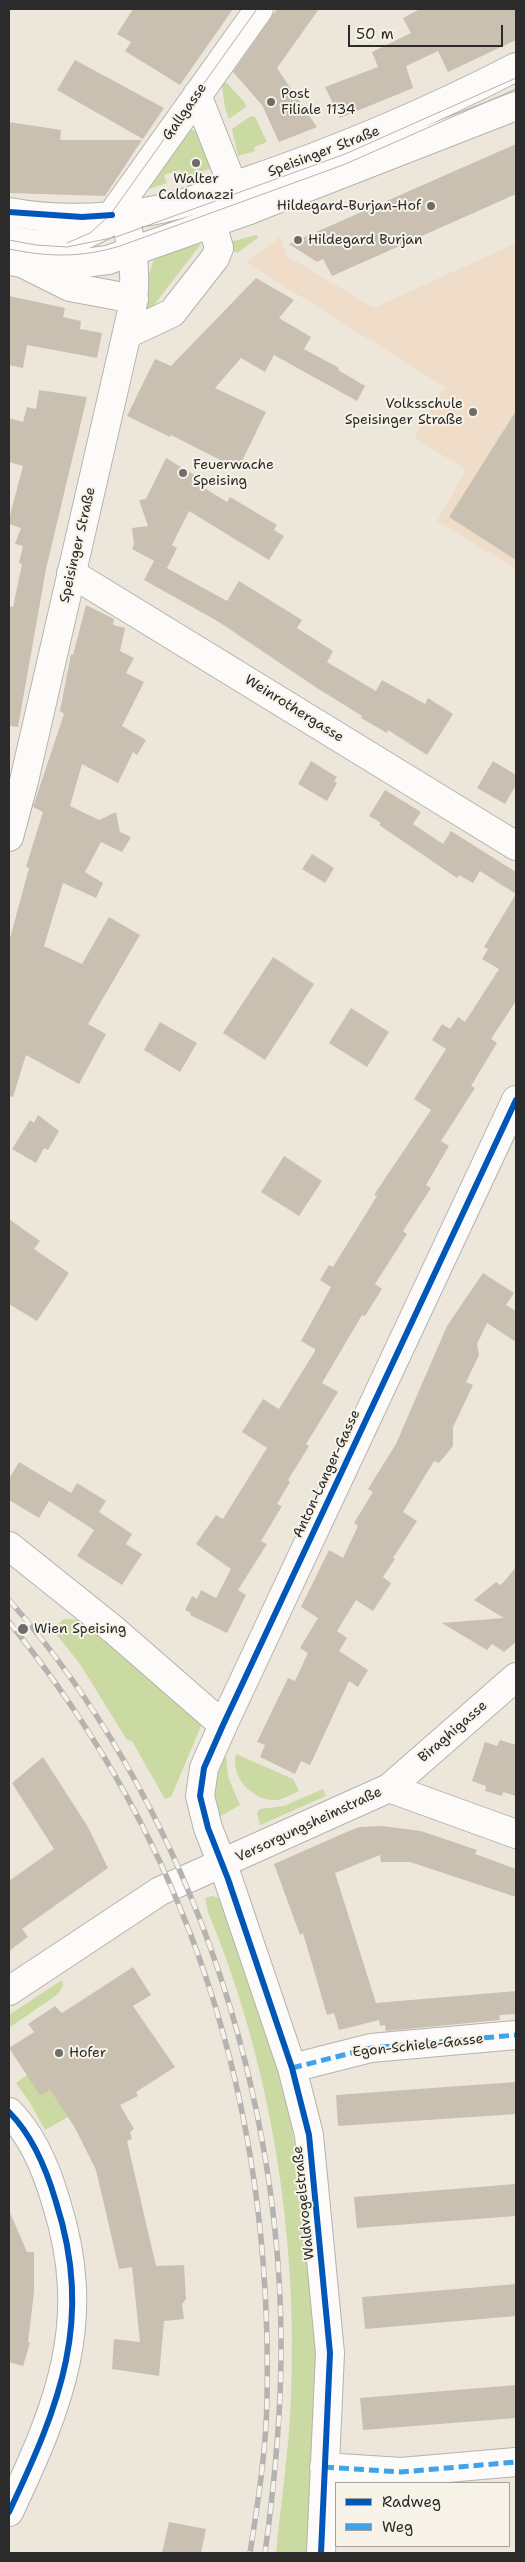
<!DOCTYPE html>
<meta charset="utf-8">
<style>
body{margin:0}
#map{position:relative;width:525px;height:2562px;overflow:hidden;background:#ece6db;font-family:"Shantell Sans",sans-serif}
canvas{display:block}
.frame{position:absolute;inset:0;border:10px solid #2b2b2b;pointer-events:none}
.legend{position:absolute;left:335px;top:2482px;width:175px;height:65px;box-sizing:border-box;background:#f7f3e8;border:1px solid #a5a39c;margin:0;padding:6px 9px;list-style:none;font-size:15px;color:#2b2b2b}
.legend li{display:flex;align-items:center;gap:10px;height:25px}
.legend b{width:25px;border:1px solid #a5a39c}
.scale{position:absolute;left:348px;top:25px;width:155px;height:22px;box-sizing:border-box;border:2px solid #2b2b2b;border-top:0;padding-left:6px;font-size:15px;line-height:18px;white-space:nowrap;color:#2b2b2b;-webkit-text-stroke:4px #f7f3e8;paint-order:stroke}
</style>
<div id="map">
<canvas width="525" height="2562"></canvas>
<div class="frame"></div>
<ul class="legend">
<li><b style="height:6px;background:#0057b8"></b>Radweg</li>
<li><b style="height:6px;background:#3ea3eb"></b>Weg</li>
</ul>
<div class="scale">50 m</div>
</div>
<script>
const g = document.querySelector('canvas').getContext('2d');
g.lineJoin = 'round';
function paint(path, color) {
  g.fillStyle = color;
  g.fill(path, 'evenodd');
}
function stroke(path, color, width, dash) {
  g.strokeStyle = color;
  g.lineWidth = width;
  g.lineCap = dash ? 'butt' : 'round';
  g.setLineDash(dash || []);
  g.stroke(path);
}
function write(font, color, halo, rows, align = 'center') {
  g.font = font + ' "Shantell Sans",sans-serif';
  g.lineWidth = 4;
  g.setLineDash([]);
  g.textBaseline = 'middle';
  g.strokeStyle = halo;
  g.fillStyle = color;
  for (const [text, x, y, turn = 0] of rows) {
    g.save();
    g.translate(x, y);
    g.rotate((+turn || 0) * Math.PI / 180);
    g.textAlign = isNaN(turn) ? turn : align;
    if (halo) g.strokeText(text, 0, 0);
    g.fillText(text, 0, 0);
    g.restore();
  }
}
const built = new Path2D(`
 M280,237l7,19 87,52 142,-65v326l-79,-48 29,-51 -52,-33 31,-50 -199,-125z`);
const green = new Path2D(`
 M226,82l19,21 1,4 -17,12 -4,-11 -3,-23z
 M251,116l4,1 12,25 -13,5 1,4 -17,5 -6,-27z
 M186,129l11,2 18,36 -32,11 -3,-8 -16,5 3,8 -30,10z
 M256,235l3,2 -22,16 -6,-3 -1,-8z
 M201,244l-50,65 -8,-1c3,-15 6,-55 23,-61 10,-3 25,-2 35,-3z
 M64,1619l23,1 117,99 -33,78 -6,2 -33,-58 -5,-1 -47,-76 -28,-35z
 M236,1754l57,25 6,12c-7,3 -15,8 -22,9 -24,2 -47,-23 -41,-46z
 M224,1755l2,1 2,21 12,28 -23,13c-5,-24 -5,-41 7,-63z
 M323,1789l3,7 -66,29 -3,-12 3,-4 24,-3z
 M211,1896l8,2 38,110 7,1c16,65 32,129 41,196 16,115 11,233 2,348h-31c5,-51 13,-103 15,-154 7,-164 -20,-336 -83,-487l-3,-14z
 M62,1980l1,5 -5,9 -49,34v-13z
 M27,2075l23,15 18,27 -23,13 -16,-29 -13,-18z`);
const building = new Path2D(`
 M133,9h100l-53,76 -55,-34 6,-9 -14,-8z
 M277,9h42l-42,59 40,59 -38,15 -17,-37 -29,-33z
 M420,9h96v31l-68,32 -10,-21 -32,15 7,22 -73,30 -15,-31 53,-20 -6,-15 39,-19 -8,-15z
 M75,60l89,48 -21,31 -86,-49z
 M9,122l52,8 -1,10h82l-37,56 -96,-3z
 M516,144v50l-184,82 -9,-17 -6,3 -28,-18z
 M256,278l38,22 -15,18 32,19 -7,12 35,19 -1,2 27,16 -8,15 -83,-46 -9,17 -24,-14 -26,30 51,24 -28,57 -67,-34 -1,2 -43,-21 28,-57 16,7z
 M9,296l56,12 -2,9 18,4 -1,8 22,4 -5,25 -70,-13 -4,23 -14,-3z
 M39,390l48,7 -41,172 -28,158 -9,-1v-120l4,1 9,-43 -3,-1 4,-17 -8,-2 6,-16 -12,-4v-5l14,-53 -14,-4v-44l14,4 4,-15 9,2z
 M516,411v149l-67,-43z
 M166,458l38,23 -3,5 26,16 3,-5 47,28 -3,5 10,6 -15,24 -80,-49 -17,34 5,3 -10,20 -35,-19 2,-5 -2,-16 16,-2 -9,-26 7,-1z
 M154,561l73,40 12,-20 63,39 -5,8 36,23 -6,11 49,29 6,-11 43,24 3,-6 25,16 -3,5 -23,36 -39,-25 -1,3 -26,-15 1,-2 -45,-28 -98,-66 -75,-42z
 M86,605l28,14 -1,6 12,3 -5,23 14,7 -8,15 18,9 -22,44 24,14 -9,15 -4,-3 -15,31 -36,-19 -12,42 29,14 17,-8 4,20 11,5 -9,15 -21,-10 -16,30 18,11 -7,15 -33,-15 -19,63 38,18 27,-47 31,18 -52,89 18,10 -27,50 -53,-29 -13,42 -4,-1v-154l20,-74 -3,-1 17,-55 -10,-5 31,-93 -4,-3 11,-57 2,1z
 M311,761l26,16 -3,4 3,2 -10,18 -29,-17z
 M493,761l23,14v10l-11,19 -28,-16z
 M385,790l36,22 -8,12 30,20 8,-13 65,41v129l-25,38 6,4 -26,43 4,2 -34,53 8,5 -23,39 5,3 -28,43 4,3 -32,50 7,5 -17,27 -3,-1 -40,68 16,9 -32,52 3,2 -21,34 2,2 -13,22 5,2 -21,35 6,3 -29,46 8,5 -19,38 -37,-18 1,-2 -6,-3 7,-14 5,3 4,-9 15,8 15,-29 -35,-25 20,-29 7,4 44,-71 -25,-16 21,-33 16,10 36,-58v-2l-14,-8 30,-54 -11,-7 9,-15 4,2 44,-71 -3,-1 57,-85 -17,-11 32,-50 -14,-9 10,-16 8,5 8,-12 7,5 34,-53 -17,-10 6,-10 -4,-2 32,-53 -36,-23 -7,12 -14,-8 -2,3 -78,-53 2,-2 -12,-7z
 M312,854l22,14 -9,15 -23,-14z
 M273,957l41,27 -49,76 -42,-27z
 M351,1008l38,24 -22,35 -38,-24z
 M160,1022l37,21 -17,29 -36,-22z
 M38,1115l21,16 -11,19 -4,-2 -8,15 -24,-14 18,-29 4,3z
 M284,1156l38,25 -23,35 -38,-24z
 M9,1219l31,22 -6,8 35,24 -32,48 -28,-17z
 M483,1273l31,20 -8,12 10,6v31l-29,-19 -10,21 2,11 -13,27 7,3 -20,42v19l-14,17 -5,-2 -31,51 14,9 -24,37 2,1 -12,18 8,6 -18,28 -17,-11 -19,31 10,7 -8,13 29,19 -10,17 -9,-6 -39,84 -9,-4 -6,13 -35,-17 5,-12 -8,-3 31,-64 7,3 13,-28 -8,-5 18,-30 -17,-11 28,-57 14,8 15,-32 -4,-3 19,-31 -5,-3 28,-45 51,-118z
 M19,1462l52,31 6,-10 29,18 -7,11 33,22 -6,10 16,10 -20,31 -45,-29 17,-26 -45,-29 -10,17 -30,-18v-21z
 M516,1567v75l-12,10 -12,-8 -5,6 -45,-27 62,-5 -30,-18 22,-18 5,3z
 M500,1740l16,5v51l-13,-4 -1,4 -17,-5 1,-5 -14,-5 13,-39 12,4z
 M43,1757l45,70 20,41 -86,61 6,8 -19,14v-70l45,-32 -42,-66z
 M382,1826l39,5 56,19 -2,4 41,15v28l-106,-35h-29l-1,-7 -45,18 41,130 140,-12v23l-17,1 1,5 -114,11 -1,-6 -5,1 -1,-6 -40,10 -5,-17 -7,2 -24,-82 -3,2 -26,-71 75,-33 11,-4z
 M133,1967l18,28 -18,11 42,61 -39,25 2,4 -18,9 14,24 -4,3 2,7 -5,2 29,125 28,-1 2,34 -4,5 2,15 -20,2 -5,55 -47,-7 2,-30 26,3 -8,-75 -13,2 -23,-99 -21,-42 -25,-38 -10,5 -31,-47 25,-16 -6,-8 27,-18 7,7z
 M516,2082v32l-178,12 -2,-31z
 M516,2184v32l-159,12 -3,-31z
 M9,2210l18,42h7v40l-6,50 2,1 -7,23 -14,-4z
 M516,2284v32l-151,13 -3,-32z
 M516,2385v33l-153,12 -3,-32z
 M169,2522l37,7 -5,24h-39z`);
const minor = new Path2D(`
 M197,95l36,91 16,24
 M112,215l147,-206
 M9,240c54,11 68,-1 114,-25 12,33 14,66 8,100l-107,466 -15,56
 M24,264l46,23 64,12
 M127,334l45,-21 43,-55 4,-10 -7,-24
 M71,573l445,273
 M9,1546l105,84 109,95
 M389,1788l127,-111
 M9,1991l151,-100 229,-103 127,46
 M292,2068l79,-20 145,-13
 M9,2112c23,23 38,59 47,90 38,119 4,202 -47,310
 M324,2467l77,5 115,-10
 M321,2553l9,-200 -21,-218 -17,-67 -64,-189 -20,-51 -8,-32 4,-28 19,-43 293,-625`);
const major = new Path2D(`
 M9,212c44,8 91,7 135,0 35,-5 69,-19 101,-30 94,-32 184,-70 271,-115
 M9,261l32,5h19l48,-6 141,-50 267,-104`);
const tram = new Path2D(`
 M9,240l27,5 31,2 49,-10 229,-83 171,-76
 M67,243l23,-10 20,-18 147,-206
 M9,249c39,8 72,9 111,-3l223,-81 173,-76`);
const rail = new Path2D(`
 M9,1600c173,196 269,474 272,734 1,74 -6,146 -16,219
 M9,1622c183,225 264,488 258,778 -1,51 -9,102 -17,153`);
const quiet = new Path2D(`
 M292,2068l79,-20 145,-13
 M324,2467l77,5 115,-10`);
const cycleway = new Path2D(`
 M9,212l73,5 30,-2
 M9,2112c23,23 38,59 47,90 38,119 4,202 -47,310
 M321,2553l9,-200 -21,-218 -17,-67 -64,-189 -20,-51 -8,-32 4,-28 19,-43 293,-625`);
const markers = [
 [271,102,5,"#6f6c69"],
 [196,163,5,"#6f6c69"],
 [431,206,5,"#6f6c69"],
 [298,240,5,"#6f6c69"],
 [473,412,5,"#6f6c69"],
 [183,473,5,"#6f6c69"],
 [23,1629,6,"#6f6c69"],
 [59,2053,5,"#6f6c69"]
];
const poiNames = [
 ["Post",281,94],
 ["Filiale 1134",281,110],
 ["Walter",196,179,"center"],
 ["Caldonazzi",196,195,"center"],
 ["Hildegard-Burjan-Hof",421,206,"right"],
 ["Hildegard Burjan",308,240],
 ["Volksschule",463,404,"right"],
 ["Speisinger Straße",463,420,"right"],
 ["Feuerwache",193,465],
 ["Speising",193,481],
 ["Wien Speising",34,1629],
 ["Hofer",69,2053]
];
const streetNames = [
 ["Gallgasse",185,112,-55],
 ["Speisinger Straße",324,152,-21],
 ["Speisinger Straße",78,545,-77],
 ["Weinrothergasse",294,709,32],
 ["Anton-Langer-Gasse",327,1474,-65],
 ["Biraghigasse",453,1732,-41],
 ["Versorgungsheimstraße",309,1825,-25],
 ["Egon-Schiele-Gasse",418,2046,-6],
 ["Waldvogelstraße",304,2203,-96]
];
paint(built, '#efddca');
paint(green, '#cbd9a3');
paint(building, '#cac0b2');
stroke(minor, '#b6b2ac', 30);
stroke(major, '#b6b2ac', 30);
stroke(minor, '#fcfbfa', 28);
stroke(major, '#fcfbfa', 28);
stroke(tram, '#b4b3b1', 1);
stroke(rail, '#b4b3b1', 5.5);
stroke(rail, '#f7f3e8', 4, [11]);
stroke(quiet, '#3ea3eb', 5, [10, 5]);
stroke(cycleway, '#0057b8', 6);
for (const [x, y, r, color] of markers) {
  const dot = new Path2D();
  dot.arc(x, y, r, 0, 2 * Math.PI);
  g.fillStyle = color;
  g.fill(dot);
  stroke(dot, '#f7f3e8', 2);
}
write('14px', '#2b2b2b', '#f7f3e8', poiNames, 'left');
write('14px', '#2b2b2b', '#f7f3e8', streetNames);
</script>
